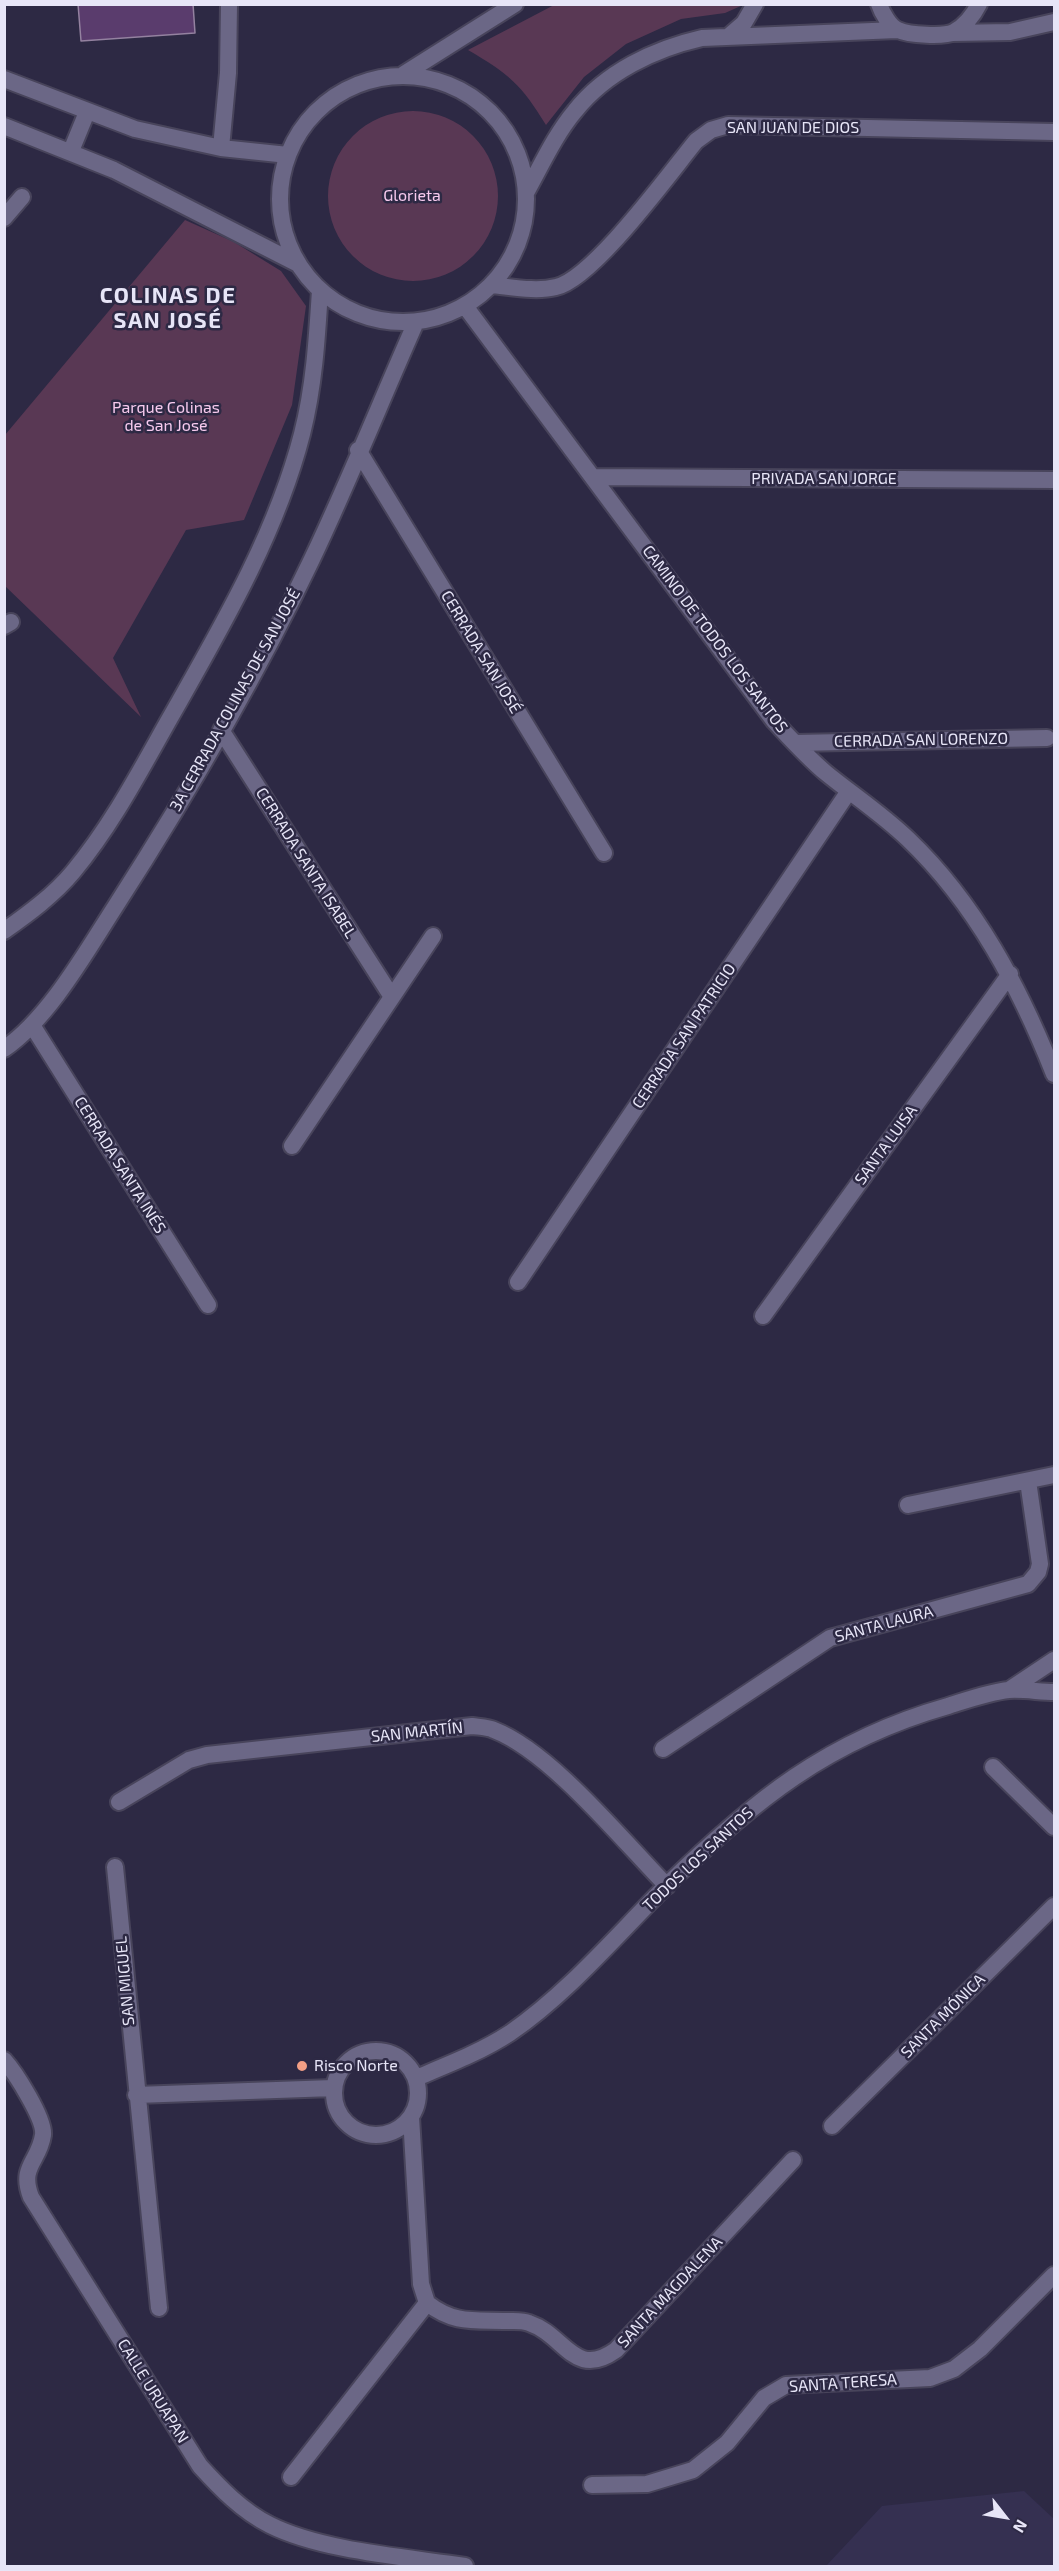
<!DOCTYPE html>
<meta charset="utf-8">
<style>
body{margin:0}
#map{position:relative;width:1059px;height:2571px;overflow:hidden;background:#2d2944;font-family:"Exo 2",sans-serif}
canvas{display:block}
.frame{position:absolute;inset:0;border:6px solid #e7e5f7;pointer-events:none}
.north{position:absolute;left:975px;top:2487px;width:60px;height:60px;-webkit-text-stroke:4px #2d2944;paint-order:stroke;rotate:121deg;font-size:16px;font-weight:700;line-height:24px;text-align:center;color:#e7e5f7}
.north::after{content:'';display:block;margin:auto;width:21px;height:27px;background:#e7e5f7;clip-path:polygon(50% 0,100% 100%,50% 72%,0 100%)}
</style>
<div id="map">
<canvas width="1059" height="2571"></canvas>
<div class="frame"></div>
<div class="north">N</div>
</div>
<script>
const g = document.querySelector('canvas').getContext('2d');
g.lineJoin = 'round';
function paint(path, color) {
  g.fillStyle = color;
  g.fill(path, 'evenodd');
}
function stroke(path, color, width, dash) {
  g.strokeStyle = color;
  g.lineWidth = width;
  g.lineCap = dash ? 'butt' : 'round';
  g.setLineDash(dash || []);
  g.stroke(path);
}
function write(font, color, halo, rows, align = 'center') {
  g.font = font + ' "Exo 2",sans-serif';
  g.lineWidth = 5;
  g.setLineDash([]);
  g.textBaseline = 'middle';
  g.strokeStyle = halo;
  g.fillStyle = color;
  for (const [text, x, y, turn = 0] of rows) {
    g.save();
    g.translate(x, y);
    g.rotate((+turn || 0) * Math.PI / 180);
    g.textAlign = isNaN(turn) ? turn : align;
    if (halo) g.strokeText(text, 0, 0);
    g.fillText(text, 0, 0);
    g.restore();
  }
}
const built = new Path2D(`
 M1024,2491l30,28v47h-228l56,-60z`);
const green = new Path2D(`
 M556,4h187v1l-18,8 -44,6 -55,25 -42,33 -38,48c-25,-41 -37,-51 -78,-75z
 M328 196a85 85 0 1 1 170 0a85 85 0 1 1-170 0Z
 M185,220l49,22 47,29 25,35 -14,99 -48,115 -58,10 -73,128 28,59 -136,-131v-151z`);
const building = new Path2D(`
 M78,4h115l2,29 -114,8z`);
const minor = new Path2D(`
 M879,4c3,9 11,23 19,26 11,5 46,7 56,2 12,-7 19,-16 25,-28
 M952,33l58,-1 44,-10
 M729,36l15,-13 11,-19
 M404,74l111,-70
 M280 199a123 123 0 1 1 246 0a123 123 0 1 1-246 0Z
 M4,79l131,50 86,19 67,7
 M4,126l110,44 184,94
 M221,148l7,-75 1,-69
 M71,151l16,-39
 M527,191c15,-27 28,-56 48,-80 31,-39 79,-62 127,-73l195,-8
 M4,218l18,-21
 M491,285c21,2 45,7 65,2 37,-8 113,-113 140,-146l15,-11 17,-5 326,7
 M465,306l309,415c16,17 33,36 52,52 27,22 56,41 82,66 68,65 112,149 146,235
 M358,450l246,403
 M594,477l460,3
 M4,626l7,-4
 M221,730l171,267
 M795,743l252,-5
 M4,931c24,-17 50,-36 69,-59 39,-47 67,-101 97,-154 51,-90 106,-183 132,-284 12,-47 15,-95 18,-144
 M32,1025l176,280
 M4,1049c45,-31 82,-97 111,-142 72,-112 140,-228 197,-348 37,-78 69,-158 104,-237
 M292,1146l141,-210
 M518,1282l331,-491
 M763,1316l247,-342
 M908,1505l146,-30
 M1009,1690l45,-30
 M663,1749l167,-111 198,-54 10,-12 2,-8 -12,-83
 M993,1767l61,60
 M119,1802l70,-42 18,-5 265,-29c7,1 16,1 22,4 57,22 129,111 173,156
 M115,1867l44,441
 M334 2093a42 42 0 1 1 84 0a42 42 0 1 1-84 0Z
 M4,2060c11,12 41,59 39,75 -4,27 -24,31 -12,62l169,269c20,22 42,45 70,59 52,26 136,32 195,41
 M416,2078c31,-13 65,-26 94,-45 58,-40 105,-96 155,-146 88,-86 163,-147 283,-181 19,-6 41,-14 61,-16 15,-1 31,2 45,2
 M136,2095l197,-7
 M832,2126l222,-220
 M427,2303c27,21 46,17 79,18 7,0 16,-1 23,2 36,12 45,57 87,27l177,-190
 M291,2477l136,-174 -6,-19 -10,-167
 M592,2485l55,-1 46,-14 34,-27 37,-45 22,-13 144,-7 24,-9 26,-20 74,-74`);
const markers = [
 [302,2066,6,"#f39f85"]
];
const streetNames = [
 ["SAN JUAN DE DIOS",793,128],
 ["PRIVADA SAN JORGE",824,479],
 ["CAMINO DE TODOS LOS SANTOS",715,639,53],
 ["CERRADA SAN JOSÉ",481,652,59],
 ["3A CERRADA COLINAS DE SAN JOSÉ",235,700,-61],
 ["CERRADA SAN LORENZO",921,740,-1],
 ["CERRADA SANTA ISABEL",306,863,58],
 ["CERRADA SAN PATRICIO",684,1036,-56],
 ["SANTA LUISA",886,1145,-54],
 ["CERRADA SANTA INÉS",120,1165,58],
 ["SANTA LAURA",884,1624,-15],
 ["SAN MARTÍN",417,1732,-6],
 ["TODOS LOS SANTOS",698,1859,-43],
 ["SAN MIGUEL",125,1981,-95],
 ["SANTA MÓNICA",943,2016,-45],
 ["SANTA MAGDALENA",670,2292,-47],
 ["SANTA TERESA",843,2383,-4],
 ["CALLE URUAPAN",153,2391,58]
];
const parkNames = [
 ["Glorieta",412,196],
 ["Parque Colinas",166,408],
 ["de San José",166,426]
];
const poiNames = [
 ["Risco Norte",314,2066]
];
const districtNames = [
 ["COLINAS DE",168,296],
 ["SAN JOSÉ",168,321]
];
paint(built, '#353051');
paint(green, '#593854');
paint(building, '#5a3c6d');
stroke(building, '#9482a0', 1.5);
stroke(minor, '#48445b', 20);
stroke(minor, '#6b6786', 16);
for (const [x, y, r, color] of markers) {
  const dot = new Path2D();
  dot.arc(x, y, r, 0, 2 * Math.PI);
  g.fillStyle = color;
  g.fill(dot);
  stroke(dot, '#2d2944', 2);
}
write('16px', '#e7e5f7', '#2d2944', streetNames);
write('16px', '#f7caee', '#2d2944', parkNames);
write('16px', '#e7e5f7', '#2d2944', poiNames, 'left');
g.letterSpacing = '1.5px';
write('bold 22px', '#e7e5f7', '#2d2944', districtNames);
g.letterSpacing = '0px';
</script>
